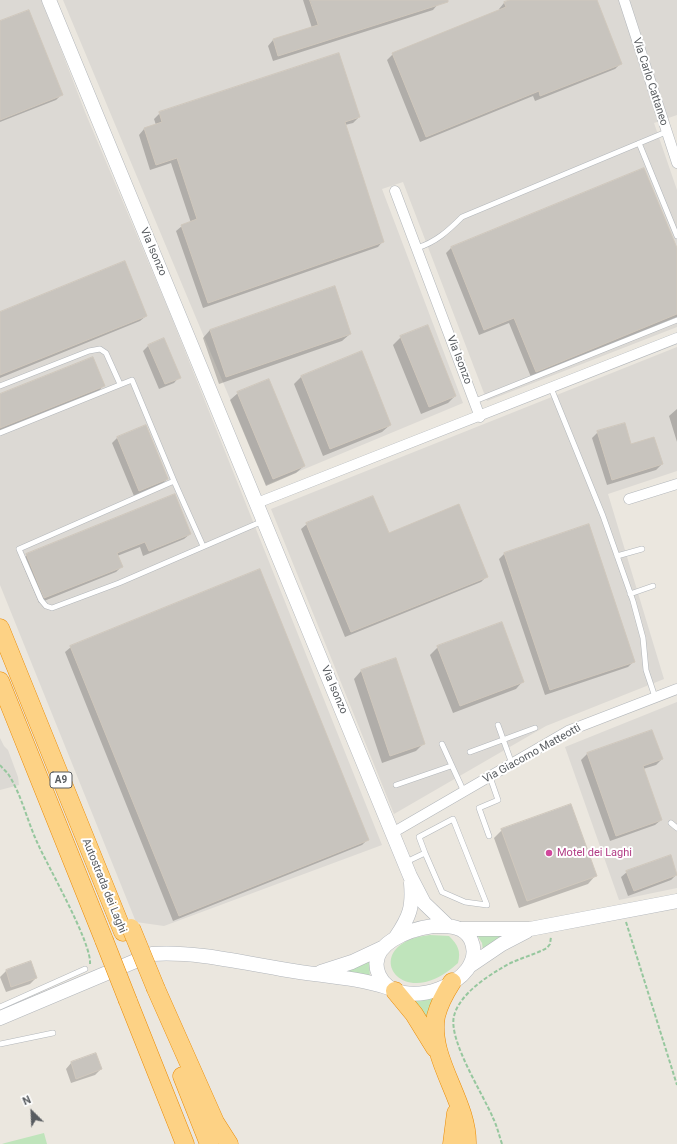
<!DOCTYPE html>
<style>
body{margin:0}
#map{position:relative;width:677px;height:1144px;overflow:hidden;background:#ebe7df;font-family:Roboto,sans-serif}
canvas{display:block}
.north{position:absolute;left:12px;top:1092px;width:40px;height:40px;-webkit-text-stroke:3px #fff;paint-order:stroke;rotate:336deg;font-size:11px;font-weight:700;line-height:16px;text-align:center;color:#585c60}
.north::after{content:'';display:block;margin:auto;width:14px;height:18px;background:#585c60;clip-path:polygon(50% 0,100% 100%,50% 72%,0 100%)}
</style>
<div id="map">
<canvas width="677" height="1144"></canvas>
<div class="north">N</div>
</div>
<script>
const g = document.querySelector('canvas').getContext('2d');
g.lineJoin = 'round';
function paint(path, color) {
  g.fillStyle = color;
  g.fill(path, 'evenodd');
}
function stroke(path, color, width, dash) {
  g.strokeStyle = color;
  g.lineWidth = width;
  g.lineCap = dash ? 'butt' : 'round';
  g.setLineDash(dash || []);
  g.stroke(path);
}
function write(font, color, halo, rows, align = 'center') {
  g.font = font + ' Roboto,sans-serif';
  g.lineWidth = 4;
  g.setLineDash([]);
  g.textBaseline = 'middle';
  g.strokeStyle = halo;
  g.fillStyle = color;
  for (const [text, x, y, turn = 0] of rows) {
    g.save();
    g.translate(x, y);
    g.rotate((+turn || 0) * Math.PI / 180);
    g.textAlign = isNaN(turn) ? turn : align;
    if (halo) g.strokeText(text, 0, 0);
    g.fillText(text, 0, 0);
    g.restore();
  }
}
const industrial = new Path2D(`
 M0,0h42l43,112 84,199 213,534 -218,81 -28,-4 -136,-337z
 M63,0h614v115l-23,8 23,67v137l-190,74 -84,-219 -21,7 81,214 -197,82z
 M677,347v124l-69,23 56,185 -118,47 -152,88 -123,-305z
 M677,702v186l-58,12 -54,-153z
 M0,738l4,8 4,4 10,27 1,8 -19,5z`);
const green = new Path2D(`
 M430,935l19,1c9,9 12,15 9,27 -59,55 -102,-20 -28,-28z
 M477,935h31l-25,15 -1,-7z
 M369,959l1,19 -27,-8z
 M436,997l-5,27 -20,-24z
 M44,1133l3,11h-45l3,-1z`);
const shadow = new Path2D(`
 M303,0h134l1,4 -5,6 -160,51 -5,-15 5,-6 39,-12z
 M513,0h83l25,63 -6,6 -80,32 -2,-5 -113,46 -33,-82 6,-6 107,-43 -1,-2 5,-6z
 M0,22l62,72 -6,6 -56,22z
 M160,113l199,4 -6,6 -8,2 38,116 -5,6 -175,61 -27,-77 6,-5 9,-3 -20,-60 -21,7 -11,-35 5,-6 12,-4 -2,-6z
 M451,248l226,3v66l-146,60 -22,-54 -30,12 -33,-82z
 M0,313l146,3 -6,5 -140,57z
 M210,330l140,4 -8,7 -123,43 -16,-46z
 M401,337l54,59 -7,7 -27,11 -28,-69z
 M163,340l16,37 -5,6 -15,6 -16,-38 5,-5z
 M302,376l88,49 -8,7 -59,24 -29,-72z
 M103,386l-5,6 -98,39v-36z
 M238,393l66,73 -8,7 -30,13 -36,-86z
 M677,409v33l-8,-26z
 M598,432l33,13 31,19 -6,6 -49,15 -15,-47z
 M117,438l50,41 -6,6 -27,11 -22,-53z
 M307,524l81,11 99,41 -6,6 -136,55 -44,-108z
 M190,534l-6,5 -41,17 -3,-9 -23,9 4,11 -5,5 -77,31 -18,-42 6,-6z
 M505,553l129,108 -6,6 -83,28 -46,-136z
 M71,647l297,192 -6,6 -189,76 -108,-269z
 M438,647l85,34 -7,8 -63,24 -23,-58z
 M395,660l29,83 -8,8 -34,12 -28,-84 7,-8z
 M652,731l10,28 -6,6 -13,4 18,51 -6,5 -45,16 -29,-81 6,-6z
 M502,830l93,46 -7,8 -69,24 -25,-70z
 M627,872l50,2 -6,6 -43,16 -7,-19z
 M31,963l5,15 -6,6 -24,8 -6,-15 6,-6z
 M96,1054l5,15 -6,6 -24,8 -5,-14 5,-6z`);
const building = new Path2D(`
 M310,0h138v2l-170,54 -5,-17 45,-14z
 M510,0h87l25,64 -82,32 -1,-5 -113,46 -34,-84 114,-46 -2,-5z
 M29,10l34,85 -63,25v-99z
 M339,53l21,64 -15,5 39,120 -176,61 -27,-78 16,-6 -20,-61 -21,7 -12,-37 18,-6 -3,-10z
 M644,168l33,80v66l-141,58 -22,-54 -30,12 -33,-83z
 M125,261l22,55 -147,59v-63z
 M335,286l16,48 -125,43 -16,-47z
 M428,325l28,71 -27,11 -29,-71z
 M164,338l17,40 -16,6 -17,-39z
 M362,351l29,74 -61,24 -29,-73z
 M93,357l12,29 -105,42v-34z
 M269,379l36,87 -32,13 -36,-87z
 M625,423l6,21 23,-7 9,27 -51,16 -15,-49z
 M146,425l22,54 -29,12 -22,-54z
 M175,494l16,40 -42,17 -4,-9 -28,11 6,14 -79,31 -18,-44z
 M373,496l16,37 70,-29 29,73 -137,55 -45,-109z
 M589,524l46,138 -85,28 -46,-137z
 M260,569l109,271 -190,76 -109,-270z
 M502,622l22,60 -64,24 -23,-60z
 M396,658l29,86 -35,12 -29,-86z
 M652,730l11,29 -20,7 19,54 -46,16 -29,-83z
 M571,804l26,72 -70,25 -26,-72z
 M671,855l6,20 -43,16 -8,-20z
 M31,961l6,17 -26,9 -5,-17z
 M96,1053l6,16 -26,10 -5,-17z`);
const path = new Path2D(`
 M0,765c3,4 8,8 10,12 12,20 17,43 27,65 10,23 55,101 53,122
 M626,922l51,163
 M502,1144c-3,-9 -5,-18 -9,-26 -10,-24 -45,-78 -39,-102 5,-20 29,-37 46,-47 15,-10 32,-13 47,-21l3,-4 1,-7`);
const lane = new Path2D(`
 M639,143l38,93
 M417,248c19,-6 31,-17 45,-31l204,-85
 M0,386l89,-35 11,-2 6,4 14,31
 M551,388l52,128 30,85 10,37 3,32 9,27
 M475,401l202,-81
 M0,433l132,-53 42,101 -155,68 22,51 5,6 6,2 67,-25 144,-62
 M174,481l29,65
 M617,556l25,-7
 M630,594l23,-8
 M498,725l14,39
 M442,744l22,48
 M470,752l65,-24
 M396,785l55,-19
 M671,823l6,5
 M489,836l-10,-28 19,-8 -8,-23
 M406,862l19,-9 17,39 23,10 22,3 -34,-86 -34,18 6,16
 M0,1007l85,-38
 M0,1044l53,-11`);
const street = new Path2D(`
 M624,0l53,163
 M395,191l85,226
 M629,499l48,-15
 M257,503l420,-165
 M394,832l174,-101 109,-42`);
const secondary = new Path2D(`
 M49,0l361,876 14,27 24,23
 M433,926c15,0 31,-1 38,14 19,43 -74,76 -92,35 -14,-31 32,-46 54,-49z
 M461,929h69l147,-28
 M396,937c14,-21 17,-30 15,-54
 M471,965l31,-21 25,-13
 M321,972l31,-10 32,-15
 M0,1018l152,-64c45,-3 91,9 135,16 35,6 69,7 102,18`);
const highway = new Path2D(`
 M0,628l123,304
 M0,681l104,259
 M452,982c-7,11 -13,22 -16,34 -8,43 32,85 31,128
 M156,989l59,133 14,22
 M395,991l19,23 21,34
 M128,1001l57,143
 M182,1076l27,68
 M452,1144l4,-31`);
const highwayBridge = new Path2D(`
 M131,928l25,61
 M104,940l24,61`);
const markers = [
 [549,853,4,"#d1479c"]
];
const shields = [
 [61,780,22]
];
const shieldNames = [
 ["A9",61,780]
];
const streetNames = [
 ["Via Carlo Cattaneo",650,82,72],
 ["Via Isonzo",153,252,67],
 ["Via Isonzo",459,360,69],
 ["Via Isonzo",334,690,67],
 ["Via Giacomo Matteotti",532,754,-29],
 ["Autostrada dei Laghi",104,886,68]
];
const hotelNames = [
 ["Motel dei Laghi",557,853]
];
paint(industrial, '#dcd9d4');
paint(green, '#bfe4bb');
paint(shadow, '#0003');
paint(building, '#c8c4be');
stroke(building, '#d0c8bd', 1);
stroke(lane, '#b2b6ba', 6);
stroke(street, '#b2b6ba', 11);
stroke(secondary, '#b1b5ba', 15);
stroke(highway, '#ea8a00', 19);
stroke(path, '#96c79e', 2, [4, 2]);
stroke(lane, '#fff', 5);
stroke(street, '#fff', 10);
stroke(secondary, '#fff', 14);
stroke(highway, '#fdd285', 18);
stroke(highwayBridge, '#ea8a00', 19, []);
stroke(highwayBridge, '#fdd285', 18);
for (const [x, y, r, color] of markers) {
  const dot = new Path2D();
  dot.arc(x, y, r, 0, 2 * Math.PI);
  g.fillStyle = color;
  g.fill(dot);
  stroke(dot, '#fff', 1.5);
}
for (const [x, y, w] of shields) {
  const box = new Path2D();
  box.roundRect(x - w / 2, y - 8, w, 16, 3);
  g.fillStyle = '#fff';
  g.fill(box);
  stroke(box, '#585c60', 1);
}
write('bold 10px', '#585c60', null, shieldNames);
write('11px', '#585c60', '#fff', streetNames);
write('11px', '#b23c85', '#fff', hotelNames, 'left');
</script>
